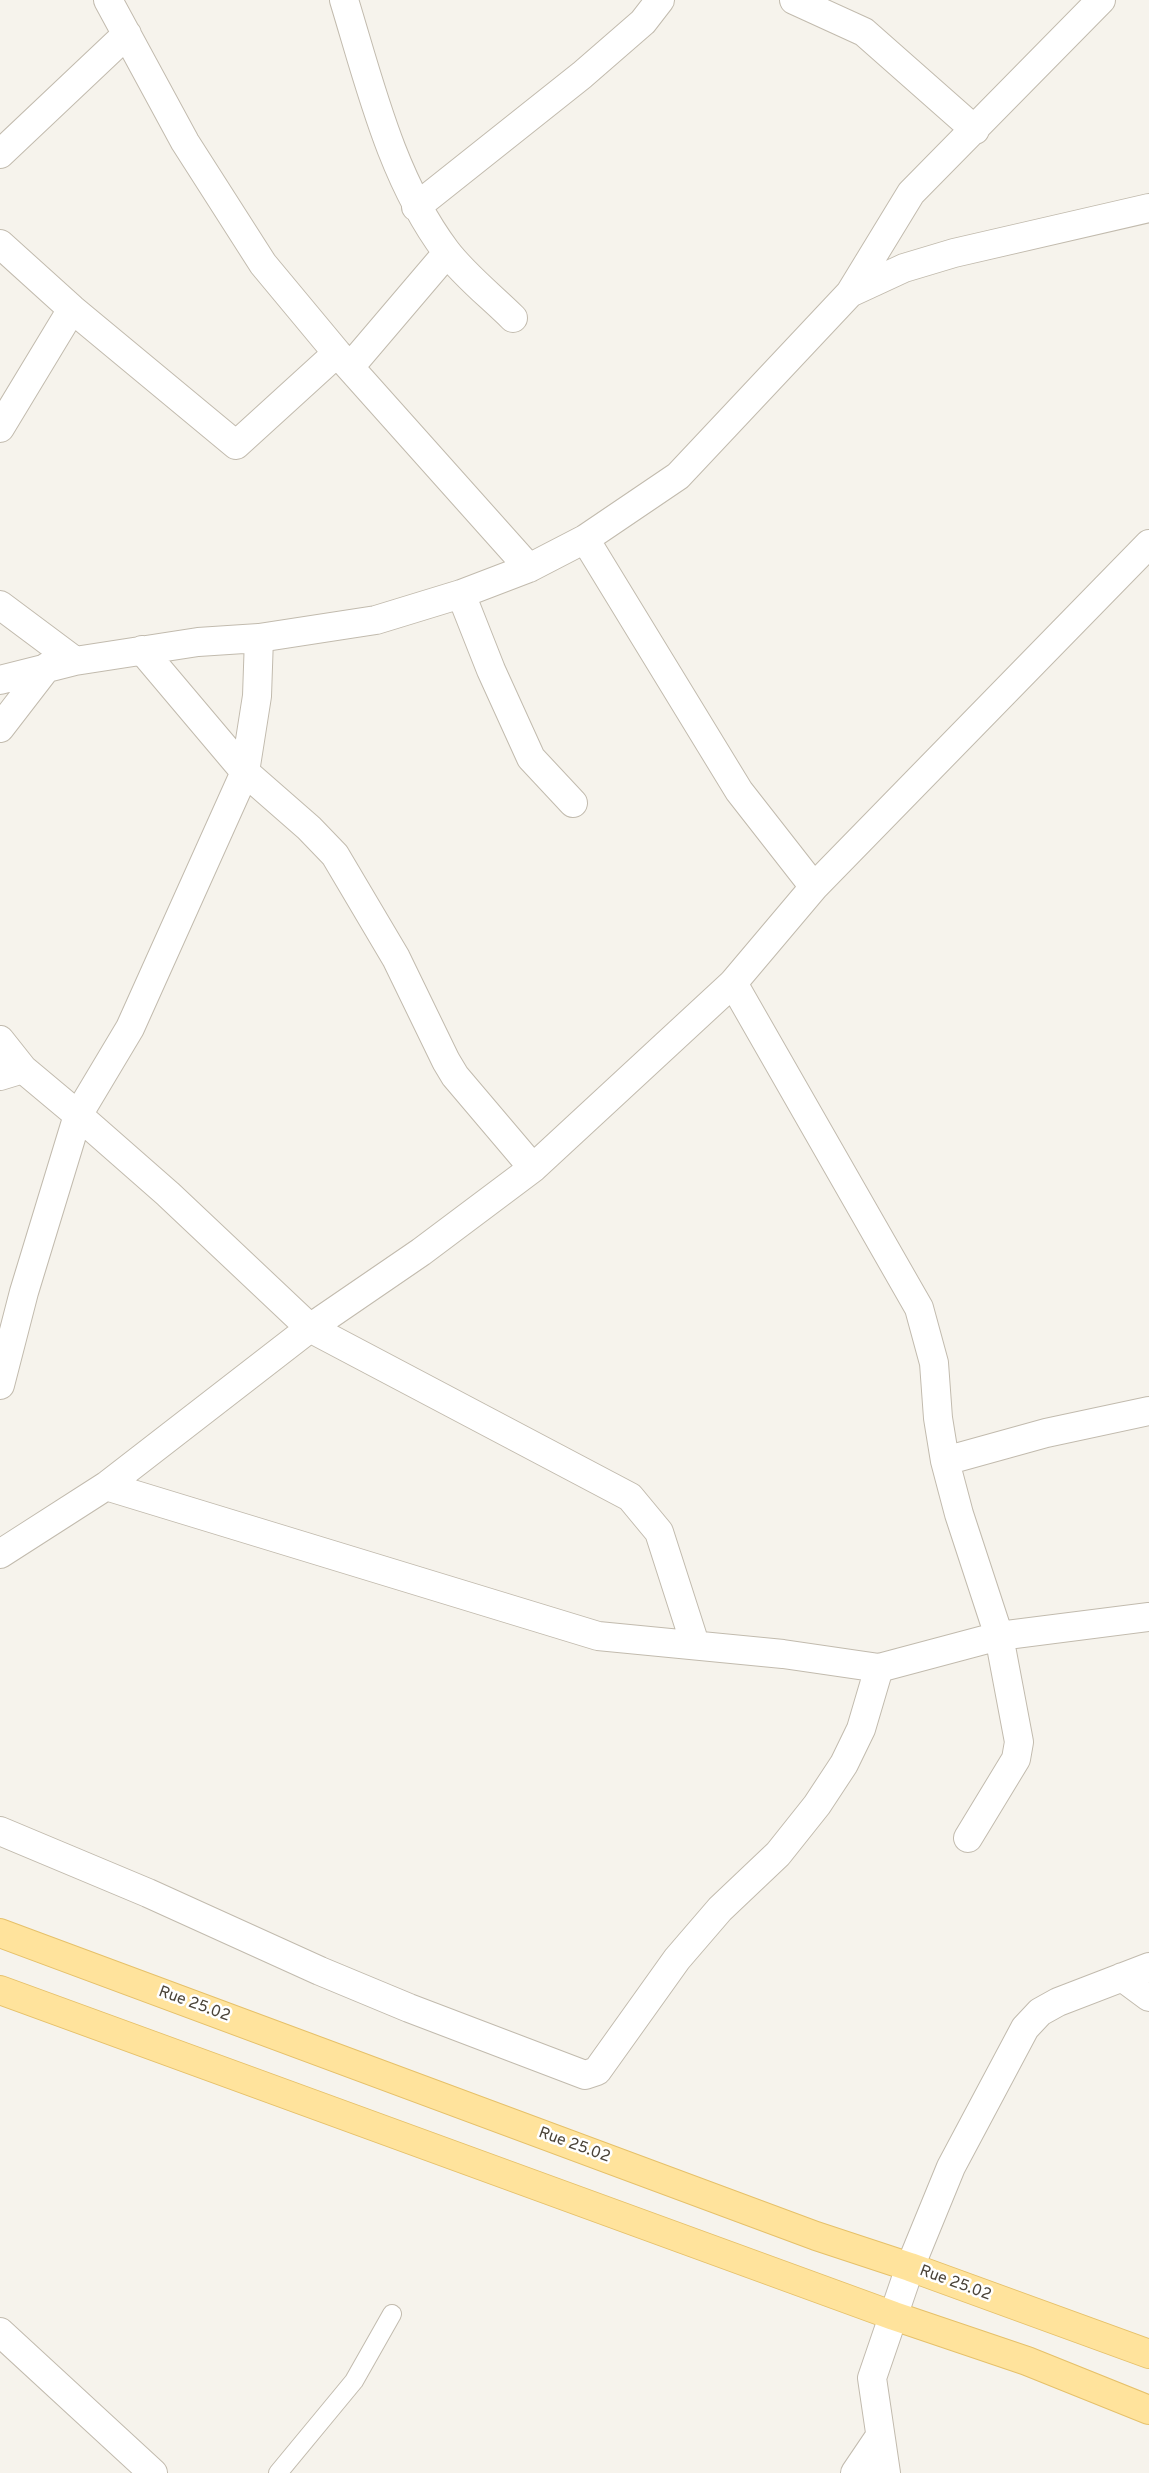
<!DOCTYPE html>
<style>
body{margin:0}
canvas{display:block;background:#f6f3ec}
</style>
<canvas width="1149" height="2473"></canvas>
<script>
const g = document.querySelector('canvas').getContext('2d');
g.lineJoin = 'round';
function stroke(path, color, width, dash) {
  g.strokeStyle = color;
  g.lineWidth = width;
  g.lineCap = dash ? 'butt' : 'round';
  g.setLineDash(dash || []);
  g.stroke(path);
}
function write(font, color, halo, rows, align = 'center') {
  g.font = font + ' Overpass,sans-serif';
  g.lineWidth = 5;
  g.setLineDash([]);
  g.textBaseline = 'middle';
  g.strokeStyle = halo;
  g.fillStyle = color;
  for (const [text, x, y, turn = 0] of rows) {
    g.save();
    g.translate(x, y);
    g.rotate((+turn || 0) * Math.PI / 180);
    g.textAlign = isNaN(turn) ? turn : align;
    if (halo) g.strokeText(text, 0, 0);
    g.fillText(text, 0, 0);
    g.restore();
  }
}
const service = new Path2D(`
 M278,2473l76,-92 38,-67`);
const minor = new Path2D(`
 M108,0l77,142 78,122 74,89 192,215
 M344,0c26,85 48,179 102,251 19,25 46,46 67,67
 M794,0l70,32 111,98
 M0,154l127,-120
 M416,207l166,-132 61,-53 17,-22
 M0,244l72,65 164,136 101,-92
 M850,293l61,-100 190,-193
 M350,367l97,-114
 M0,428l72,-119
 M585,539l154,252 75,96
 M461,594l30,76 40,88 42,45
 M0,605l75,56
 M142,650l103,122 64,56 26,27 61,103 50,103 9,15 78,92
 M0,680l75,-19 123,-19 61,-4 117,-18 85,-26 68,-26 56,-29 93,-63 172,-183 54,-25 50,-15 195,-45
 M0,728l47,-61
 M733,983l186,325 15,55 4,55 7,43 14,53 40,122 20,106 -3,17 -48,79
 M0,1040l23,29
 M0,1076l23,-7 55,46 52,-87 115,-256 12,-76 2,-58
 M0,1385l24,-93 54,-177 90,79 142,134 320,169 29,35 36,112
 M945,1461l101,-28 103,-22
 M106,1486l492,150 185,18 96,14 120,-32 150,-19
 M0,1554l106,-68 204,-158 111,-76 112,-84 200,-185 81,-96 335,-343
 M0,1831l148,62 172,78 89,37 176,67 12,-4 80,-112 43,-50 58,-55 39,-49 27,-41 17,-35 18,-61
 M1122,1977l27,20
 M0,2332l153,141
 M855,2473l25,-37
 M886,2473l-14,-95 38,-111 41,-100 74,-139 15,-16 18,-10 91,-35`);
const primary = new Path2D(`
 M0,1933l816,303 94,31 239,87
 M0,1990l894,326 133,45 122,49`);
const streetNames = [
 ["Rue 25.02",194,2005,20],
 ["Rue 25.02",574,2146,20],
 ["Rue 25.02",955,2284,20]
];
stroke(service, '#c2bbae', 20);
stroke(minor, '#c2bbae', 30);
stroke(primary, '#e6c16a', 30);
stroke(service, '#fff', 18);
stroke(minor, '#fff', 28);
stroke(primary, '#ffe39c', 28);
write('16px', '#4b4439', '#fff', streetNames);
</script>
